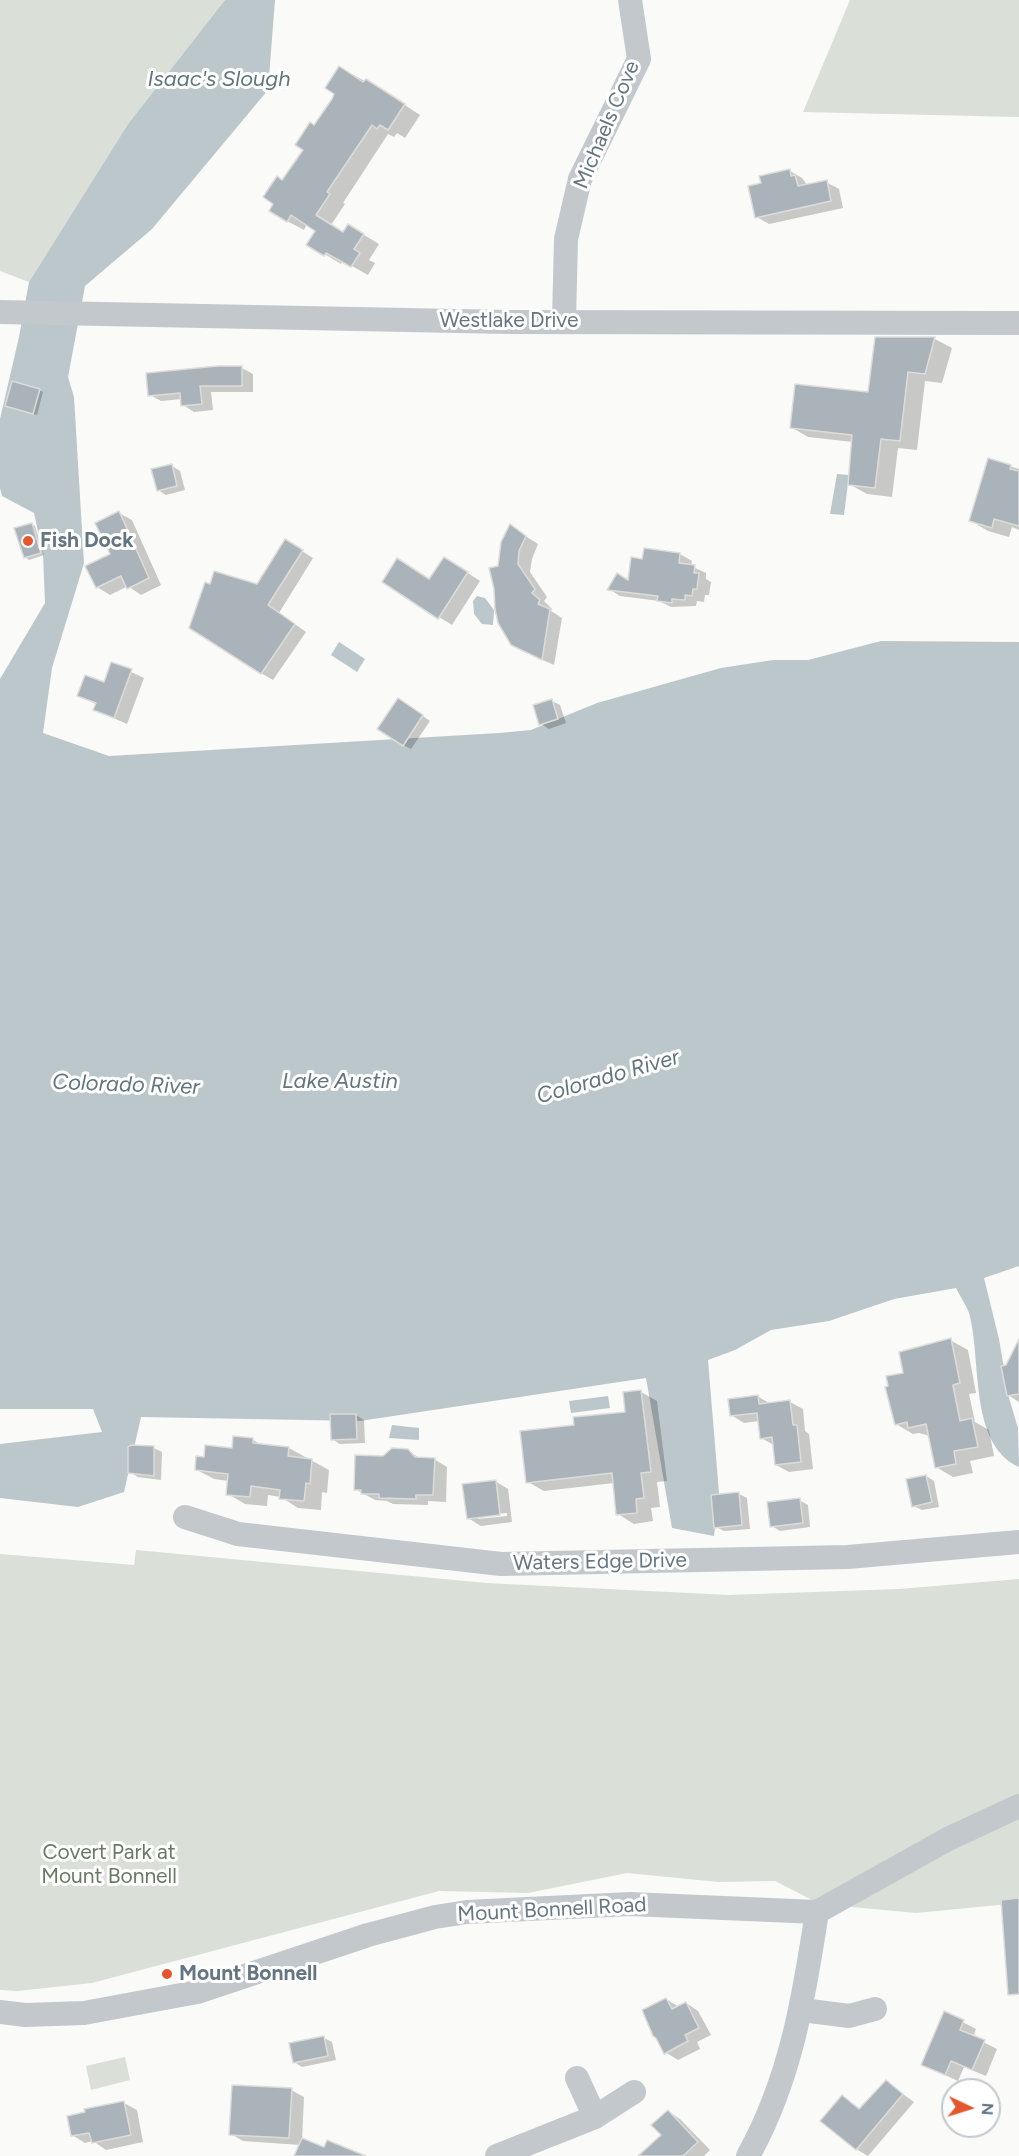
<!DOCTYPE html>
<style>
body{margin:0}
#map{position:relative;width:1019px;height:2156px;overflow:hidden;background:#fafaf8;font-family:Figtree,sans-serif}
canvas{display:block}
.north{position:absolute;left:941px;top:2078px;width:60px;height:60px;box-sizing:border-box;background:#fff;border:2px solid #c1c8cd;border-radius:50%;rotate:94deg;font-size:16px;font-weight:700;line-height:24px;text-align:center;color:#657683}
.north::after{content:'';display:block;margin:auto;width:21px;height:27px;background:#e4572e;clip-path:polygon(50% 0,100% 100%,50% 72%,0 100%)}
</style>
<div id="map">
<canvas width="1019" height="2156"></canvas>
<div class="north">N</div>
</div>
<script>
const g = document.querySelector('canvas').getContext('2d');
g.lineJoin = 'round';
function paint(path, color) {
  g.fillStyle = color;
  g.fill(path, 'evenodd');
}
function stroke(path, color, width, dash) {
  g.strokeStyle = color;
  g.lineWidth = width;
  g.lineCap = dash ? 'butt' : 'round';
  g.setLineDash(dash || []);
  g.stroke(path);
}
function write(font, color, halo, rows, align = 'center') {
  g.font = font + ' Figtree,sans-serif';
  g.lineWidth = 6;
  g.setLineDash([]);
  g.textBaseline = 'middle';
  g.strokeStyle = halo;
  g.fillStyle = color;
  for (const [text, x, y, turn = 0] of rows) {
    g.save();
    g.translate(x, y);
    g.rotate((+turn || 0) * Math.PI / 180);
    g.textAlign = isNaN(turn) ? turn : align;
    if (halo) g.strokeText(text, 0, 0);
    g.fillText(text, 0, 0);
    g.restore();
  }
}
const green = new Path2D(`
 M0,0h225l-97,124 -99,158 -29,-11z
 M850,0h169v117l-216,-5z
 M136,1550l350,33 243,12 170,-6 120,-10v324l-103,10 -96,-9 -45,-23 -56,1 -92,-9 -99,20 -89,-2 -347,92 -75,8 -17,-1v-436l134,11z
 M125,2057l5,23 -39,10 -5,-24z`);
const water = new Path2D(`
 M225,0h50l-7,90 -116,139 -67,57 -17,91 6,20 10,166 -32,105 -9,65 66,23 390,-23 32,-3 66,-27 124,-35 52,-8h35l73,-19 138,1v624l-35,12 15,61 10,59 9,30 1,39c-51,-23 -37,-108 -50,-154 -3,-8 -9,-17 -13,-25l-62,11 -65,22 -58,9 -36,20 -27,10 11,133 -5,43 -42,-8 -26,-150 -286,43 -219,-4 -17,75 -46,15 -78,-9v-54l102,-12 -9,-23h-93v-730l45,-76 -2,-49 -9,-41 -32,-17 -2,-8v-69l19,-82 10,-55 99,-158z
 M837,474l12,1 -5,40 -14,-1z
 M477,596l8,2 9,12 -1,15 -11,-1 -8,-10 -1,-13z
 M339,642l26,17 -8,13 -26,-17z
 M608,1396l2,12 -39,5 -2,-12z
 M392,1425l27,3v12l-30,-2z`);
const shadow = new Path2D(`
 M340,68l42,22 38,25 -15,23 -8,-5 -3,4 -6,-3 -45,69 2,1 -14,21 13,8 5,-7 30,18 -10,16 6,3 -7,12 -25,-14 -2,3 -33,-20 9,-14 -10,-6 -3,6 -17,-9 -4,-39 50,-82z
 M790,171l12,7 6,8 18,-4 13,7 4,19 -74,16 -12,-7 6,-32z
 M876,338l59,1 17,9 -10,35 -17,-2 -8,69 -19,-2 -6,49 -25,-3 -18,-10 4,-42 -45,-5 -17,-10 79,-33z
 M242,368l11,6v18h-42l2,18 -19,2 -11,-7 -1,-6 -21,2 -11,-6 -2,-20z
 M39,390l4,2 -6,23 -27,-7z
 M989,460l30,9v61l-7,-3 -3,10 -21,-6 -17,-10z
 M172,466l8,5 5,19 -19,5 -8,-5z
 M119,513l13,7 29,65 -20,10 -13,-9 -18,9 -13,-8 -10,-20 25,-12z
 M32,524l3,2 9,29 -15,5 -4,-3z
 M510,526l28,18 -6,15 -2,13 17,25 -3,4 8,8 -1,2 11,7 -8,47 -36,-16 -13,-15 -5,-12 -9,-53 8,-2z
 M297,548l16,10 -34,55 27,19 -33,48 -12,-7 -3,-87z
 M680,554l12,7 -1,5 15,7v6l5,3 -2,13h-4l-1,7 -7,-1 -1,5 -25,1 -12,-6 -39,-5 -11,-7 21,-7 14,-22z
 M457,566l23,15 -28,44 -13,-8 -9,-36z
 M112,663l32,15 -17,46 -32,-14 2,-5 -18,-10 26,-11z
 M552,701l8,4 6,18 -17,6 -8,-5z
 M407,705l23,16 -19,28 -8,-4z
 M950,1340l18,10 8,43 -7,1 6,28 14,8 5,26 -24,5 3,12 -20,4 -17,-10 -6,-31 -11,-3 -6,1 -17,-10 -9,-36z
 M1019,1342v60l-11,-7v-29z
 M641,1392l16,9 10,80 -10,1 3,25 -9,1 2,13 -19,3 -16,-10 -4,-31 -70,8 -16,-9 47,-56 51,-13z
 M757,1396l14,8 19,-2 13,7 2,22 4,3 4,35 -24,3 -13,-7 -2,-20 -13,-7 -2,-17 -15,2 -13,-8z
 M356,1415l8,5 1,23 -25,1 -8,-5z
 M253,1440l10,6 26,2 40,22 -2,23 -5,-1 -1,18 -23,-2 -17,-11 -13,-2 -1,11 -22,-2 -17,-10 1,-13 -15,-2 -17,-9 8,-12 29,-8z
 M154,1448l8,4 -1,28 -23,-3 -8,-5z
 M407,1450l14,9h13l13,8 -1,35 -18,-1v4l-35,-1 -6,-3 -12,-1 -20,-11 28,-32z
 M926,1476l8,5 5,26 -17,3 -9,-4z
 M495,1481l13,8 4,33 -31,4 -13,-8zM507,1513v3l-29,3v-3z
 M739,1494l8,4 3,31 -26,2 -8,-4z
 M799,1500l9,5 2,22 -30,4 -8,-5z
 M666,1999l13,8 7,-4 12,8 13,24 -14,7 3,7 -22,11 -13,-8z
 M945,2013l31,16 -3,8 24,12 -11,27 -22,-9 -6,14 -35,-16z
 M324,2038l8,4 4,18 -34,7 -8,-5z
 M886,2082l28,20 -46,54 -12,-7 -14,-52 19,12z
 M291,2090l13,7 -2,43 23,9 38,7h-67l4,-11 -57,-4 -12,-7z
 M124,2103l13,7 6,32 -37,8 -13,-9 -8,2 -13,-8z
 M668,2111l12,8 30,31 -6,6h-63l22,-21z`);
const building = new Path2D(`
 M339,66l24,16 3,-3 39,25 -17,26 -8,-5 -3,4 -5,-4 -45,67 3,2 -14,21 27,17 5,-8 16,10 -10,15 6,4 -9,14 -25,-14 -2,3 -18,-11 9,-14 -24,-16 -4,7 -18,-11 4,-7 -10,-7 14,-21 5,4 21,-30 -8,-5 15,-23 4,3 18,-26 2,-5 -9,-6z
 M790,169l1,7 4,-1 3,11 29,-6 4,21 -76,17 -7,-32 13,-3 -2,-7z
 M875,337h60l-10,37 -17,-2 -8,69 -19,-2 -6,49 -27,-3 4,-50 -62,-7 5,-44 73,8z
 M218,366h24v20h-42l2,18 -21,2 -1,-13 -32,3 -2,-23z
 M12,381l28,8 -7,25 -28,-8z
 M988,458l23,7 -1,4 9,2v55l-25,-7 -2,9 -23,-7z
 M172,464l5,22 -20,5 -6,-22z
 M119,511l30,67 -22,11 -6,-13 -25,12 -11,-22 25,-12 -15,-31z
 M32,523l9,30 -17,5 -10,-30z
 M510,524l16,12 -7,15 -1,13 17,25 -3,4 8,7 -2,4 12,5 -8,51 -31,-15 -13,-22 -3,-14 -1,-20 -5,-21 9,-2 3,-24z
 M285,539l18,11 -35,55 27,19 -34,50 -72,-46 16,-46 5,2 4,-13 43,13z
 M644,548l36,5 -1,10 16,2 -1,8h5l-2,16h-4l-1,7 -7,-1v5l-13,-1v4l-15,-2 1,-5 -51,-6 10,-17 11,7 3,-23 11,2z
 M444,557l24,15 -30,47 -56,-37 15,-24 32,21z
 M111,662l21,7 -18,49 -21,-8 3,-7 -19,-7 8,-21 19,7z
 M398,698l25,17 -20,31 -26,-17z
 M552,699l6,20 -19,6 -6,-20z
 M951,1338l9,45 -7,2 7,36 12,-3 6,29 -24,4 2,13 -21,4 -9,-44 -18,4 -1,-6 -12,3 -10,-38 3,-1 -2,-10 17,-3 -4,-21z
 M1019,1339v55l-12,2 -6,-30 5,-1z
 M641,1390l10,82 -10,1 3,25 -8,1 1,14 -21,2 -4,-42 -86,10 -6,-52 54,-6 -1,-8 52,-5 -2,-20z
 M758,1395l1,9 31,-4 3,25h4l4,37 -26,3 -3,-28 -12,2 -3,-26 -27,3 -2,-17z
 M330,1414h26l1,25 -26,1z
 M233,1436l20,2v5l36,4 -1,9 24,3 -2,25 -4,-1 -2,18 -25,-2 1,-9 -29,-4 -1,11 -24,-2 2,-21 -33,-4 1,-14 8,1 1,-12 27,3z
 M131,1445l23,1v30l-26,-3v-26z
 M392,1448l16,1 7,8 20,1 -2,37h-17v4l-37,-1v-4h-18v-4h-7l1,-35 28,1z
 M926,1475l6,27 -20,5 -6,-28z
 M496,1480l4,35 -33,4 -5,-35z
 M739,1492l3,33 -28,3 -3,-33z
 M800,1498l3,25 -33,4 -3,-25z
 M1019,1898v96l-11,1 -7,-95z
 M666,1998l6,11 14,-7 13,26 -14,7 3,6 -24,13 -8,-16 -3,-2 -11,-26z
 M944,2011l20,9 -4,10 25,10 -13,30 -21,-9 -6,14 -24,-10z
 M324,2036l4,20 -35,7 -4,-20z
 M886,2080l17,14 -47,56 -36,-29 22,-26 17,14z
 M232,2085l60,3 -3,50 -60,-3z
 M124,2101l7,34 -39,8 -3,-10 -18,3 -4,-20 18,-4 -1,-3z
 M668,2110l30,32 -15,14h-45l23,-21 -10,-10z
 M302,2138l22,9 3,-7 39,16h-72z`);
const minor = new Path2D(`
 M0,312l508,10 511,1
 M564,321l2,-82 14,-60 59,-120 -9,-59
 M185,1517l53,17 263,30 347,-7 171,-15
 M802,2010l47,6 26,-7
 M0,2012l25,3 59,-2 113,-21 171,-57 67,-18 32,-5 163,-8 187,8 131,-73 71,-33
 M577,2078l18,39
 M497,2156l98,-39 39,-25
 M748,2156c43,-77 56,-159 69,-244`);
const markers = [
 [28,541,6,"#e4572e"],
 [167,1974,6,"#e4572e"]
];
const streetNames = [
 ["Michaels Cove",607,125,-67],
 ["Westlake Drive",509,321],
 ["Waters Edge Drive",600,1562,-1],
 ["Mount Bonnell Road",552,1910,-3]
];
const poiNames = [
 ["Fish Dock",40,541],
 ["Mount Bonnell",179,1974]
];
const parkNames = [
 ["Covert Park at",109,1853],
 ["Mount Bonnell",109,1877]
];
const waterNames = [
 ["Isaac's Slough",219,80],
 ["Colorado River",608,1077,-16],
 ["Lake Austin",340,1082],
 ["Colorado River",126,1085,2]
];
paint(green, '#dadfd7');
paint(water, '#bbc7cb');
paint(shadow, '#0003');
paint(building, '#aab3b9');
stroke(building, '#dcdcda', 1.5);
stroke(minor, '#c3c8cc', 24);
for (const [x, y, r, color] of markers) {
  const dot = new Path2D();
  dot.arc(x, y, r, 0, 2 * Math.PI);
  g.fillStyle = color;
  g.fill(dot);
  stroke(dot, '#fff', 2);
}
write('21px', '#657683', '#fff', streetNames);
write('bold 21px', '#657683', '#fff', poiNames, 'left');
write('21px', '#687a64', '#fff', parkNames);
write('italic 22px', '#60757c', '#fff', waterNames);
</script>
